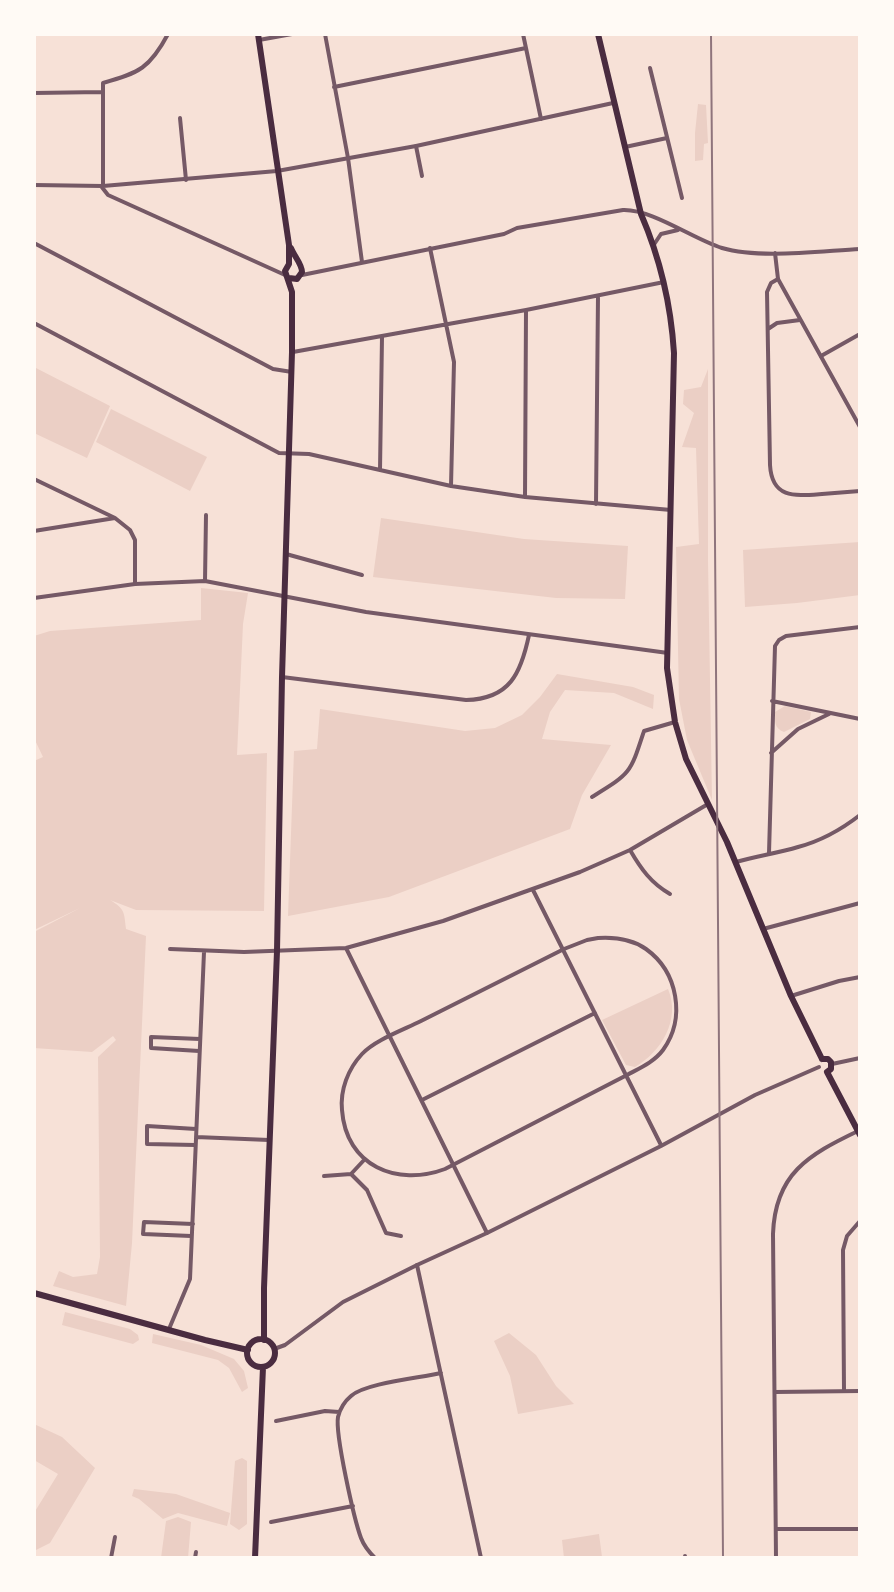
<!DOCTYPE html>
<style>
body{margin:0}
#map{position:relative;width:894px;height:1592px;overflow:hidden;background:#f7e1d7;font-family:"Archivo Narrow",sans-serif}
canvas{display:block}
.frame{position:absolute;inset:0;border:36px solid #fffaf5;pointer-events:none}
</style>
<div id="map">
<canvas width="894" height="1592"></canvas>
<div class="frame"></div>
</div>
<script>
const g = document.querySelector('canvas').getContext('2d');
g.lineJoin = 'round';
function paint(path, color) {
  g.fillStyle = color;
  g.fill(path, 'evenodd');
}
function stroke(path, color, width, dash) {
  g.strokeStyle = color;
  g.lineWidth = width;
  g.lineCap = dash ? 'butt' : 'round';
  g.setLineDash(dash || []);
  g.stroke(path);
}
const green = new Path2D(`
 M698,104l8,1 2,38 -4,1 -1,16 -8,1v-28z
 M34,367l76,39 -23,52 -53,-25z
 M708,369v192l4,239 -25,-60 -8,-41 -3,-152 23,-3 -3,-96 -14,-1 12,-34 -11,-9 1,-14 17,-3z
 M111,409l96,48 -17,34 -94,-49z
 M381,518l143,21 104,7 -3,53 -69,-1 -183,-21z
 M860,542v53l-63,8 -52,4 -2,-57z
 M201,588l47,5 -5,31 -6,131 30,-2 -3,158 -128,-1 -26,-10c15,9 14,12 16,29l20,7 -14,307 -6,63 -73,-20 6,-15 14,6 24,-3 3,-17 -2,-200 18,-17 -3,-4 -21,16 -58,-4v-116l46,-24 -46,22v-169l9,-4 -9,-19v-102l16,-5 151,-11z
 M557,674l76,13 21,8 -1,14 -39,-16 -49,-3 -15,22 -8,27 69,6 -29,50 -12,34 -181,68 -101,19 6,-165 23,-2 3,-40 145,22 30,-3 27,-13 18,-18z
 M785,706l26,6 -1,7 -26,13c-10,-4 -9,-10 -9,-20z
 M668,989c13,31 -7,63 -33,78l-9,-2 -24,-45z
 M65,1312l65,17 8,6 1,5 -6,4 -71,-19z
 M509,1333l27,22 20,31 18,18 -56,10 -8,-38 -16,-35z
 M153,1334l48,11 33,14 10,12 4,17 -6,4 -13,-24 -11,-8 -66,-17z
 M34,1424l28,13 33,31 -45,75 -16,8v-38l24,-39 -24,-14z
 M242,1458l5,3v63l-8,6 -9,-6 5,-63z
 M134,1489l42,5 54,19 -3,13 -49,-13 -15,6 -24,-20 -7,-3z
 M178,1517l13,5 -3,36h-27l5,-37z
 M599,1534l3,23 -38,1 -2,-18z`);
const minor = new Path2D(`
 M325,34l23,124 14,104
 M523,34l18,85
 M259,40l33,-6
 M650,68l32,130
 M334,87l192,-39
 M34,93l68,-1
 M180,118l6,62
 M416,146l6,30
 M625,147l42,-9
 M103,186v-103c36,-10 47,-15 65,-49
 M34,243l239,126 19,3
 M430,248l24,114 -3,124
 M778,279l-7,4 -4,9 3,173c2,34 25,31 52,29 12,-1 25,-2 38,-3
 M34,323l245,130 30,1 142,32 74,11 146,13
 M768,329l9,-6 23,-3
 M293,352l233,-42 138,-28
 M821,356l39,-22
 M380,470l2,-133
 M34,479l81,39 15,12 5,10v44
 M525,497l1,-187
 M596,504l2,-208
 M34,531l81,-13
 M286,554l76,21
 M205,581l1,-66
 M282,677l184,23c44,-1 55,-27 63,-65
 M772,701l88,18
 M771,753l27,-24 31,-15
 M592,797c39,-24 38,-23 52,-66l31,-9
 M630,850c11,19 21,33 40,44
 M769,853l6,-207 4,-6 7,-4 74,-9
 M736,862c21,-6 42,-9 62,-15 23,-6 44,-18 62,-32
 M533,890l128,255
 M763,929l97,-26
 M598,938c16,-1 34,1 48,11 32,23 40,69 17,101 -9,12 -23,18 -36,25l-182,94c-48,18 -99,-3 -103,-59 -2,-20 6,-41 20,-56 13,-14 41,-24 59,-33 47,-24 95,-48 143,-72l23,-9z
 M346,948l141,285
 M170,949l74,3 102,-4 97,-27 137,-49 50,-22 78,-46
 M791,996l48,-15 21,-4
 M199,1051l-48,-3v-11l49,2
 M422,1100l173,-87
 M196,1137l73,3
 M195,1145l-48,-1v-18l49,3
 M351,1174l16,16 19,43 15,3
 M324,1176l27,-2 14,-15
 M191,1236l-48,-2 1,-12 49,2
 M417,1265l64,293
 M169,1329l21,-50 14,-327
 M844,1391l-1,-141 4,-14 13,-15
 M775,1392l85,-1
 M276,1421l49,-10 14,1
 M271,1522l82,-16
 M777,1529h83
 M685,1556v2
 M111,1558l4,-21
 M195,1558l1,-6
 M375,1558c-6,-6 -11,-12 -14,-20 -7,-19 -26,-104 -23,-121 2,-8 7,-16 13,-21 14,-13 69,-18 90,-23
 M776,1558l-3,-324c2,-60 35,-79 85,-103`);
const tertiary = new Path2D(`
 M34,185l69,1 174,-15 139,-25 197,-43
 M101,186l7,9 177,80
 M653,246l8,-12 17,-4
 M775,253l3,26 82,148
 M302,275l202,-41 13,-6 106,-18c29,-1 70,29 99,38 37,11 98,3 138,1
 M34,598l101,-14 70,-3 161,31 302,41
 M832,1064l28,-6
 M274,1349l11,-4 58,-43 74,-37 70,-32 174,-87 94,-51 64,-28`);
const primary = new Path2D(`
 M258,34l31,211v19l-4,7 7,21v60l-10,325 -5,274 -13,337v52
 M598,34l43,180c19,44 30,91 33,139l-7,315 8,54 11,37 41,83 64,154 31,63
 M289,278l8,1 5,-7c0,-8 -8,-16 -11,-24
 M822,1059h6l3,3v7l-4,3
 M827,1072l33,63
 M34,1293l171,47 43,10
 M247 1353a14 14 0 1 1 28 0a14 14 0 1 1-28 0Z
 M255,1558l8,-191`);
const tram = new Path2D(`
 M711,34l12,1524`);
paint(green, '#ebcfc5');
stroke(minor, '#755966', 4);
stroke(tertiary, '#755966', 4);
stroke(primary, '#4a2c40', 6);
stroke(tram, '#8f747c', 2);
</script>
